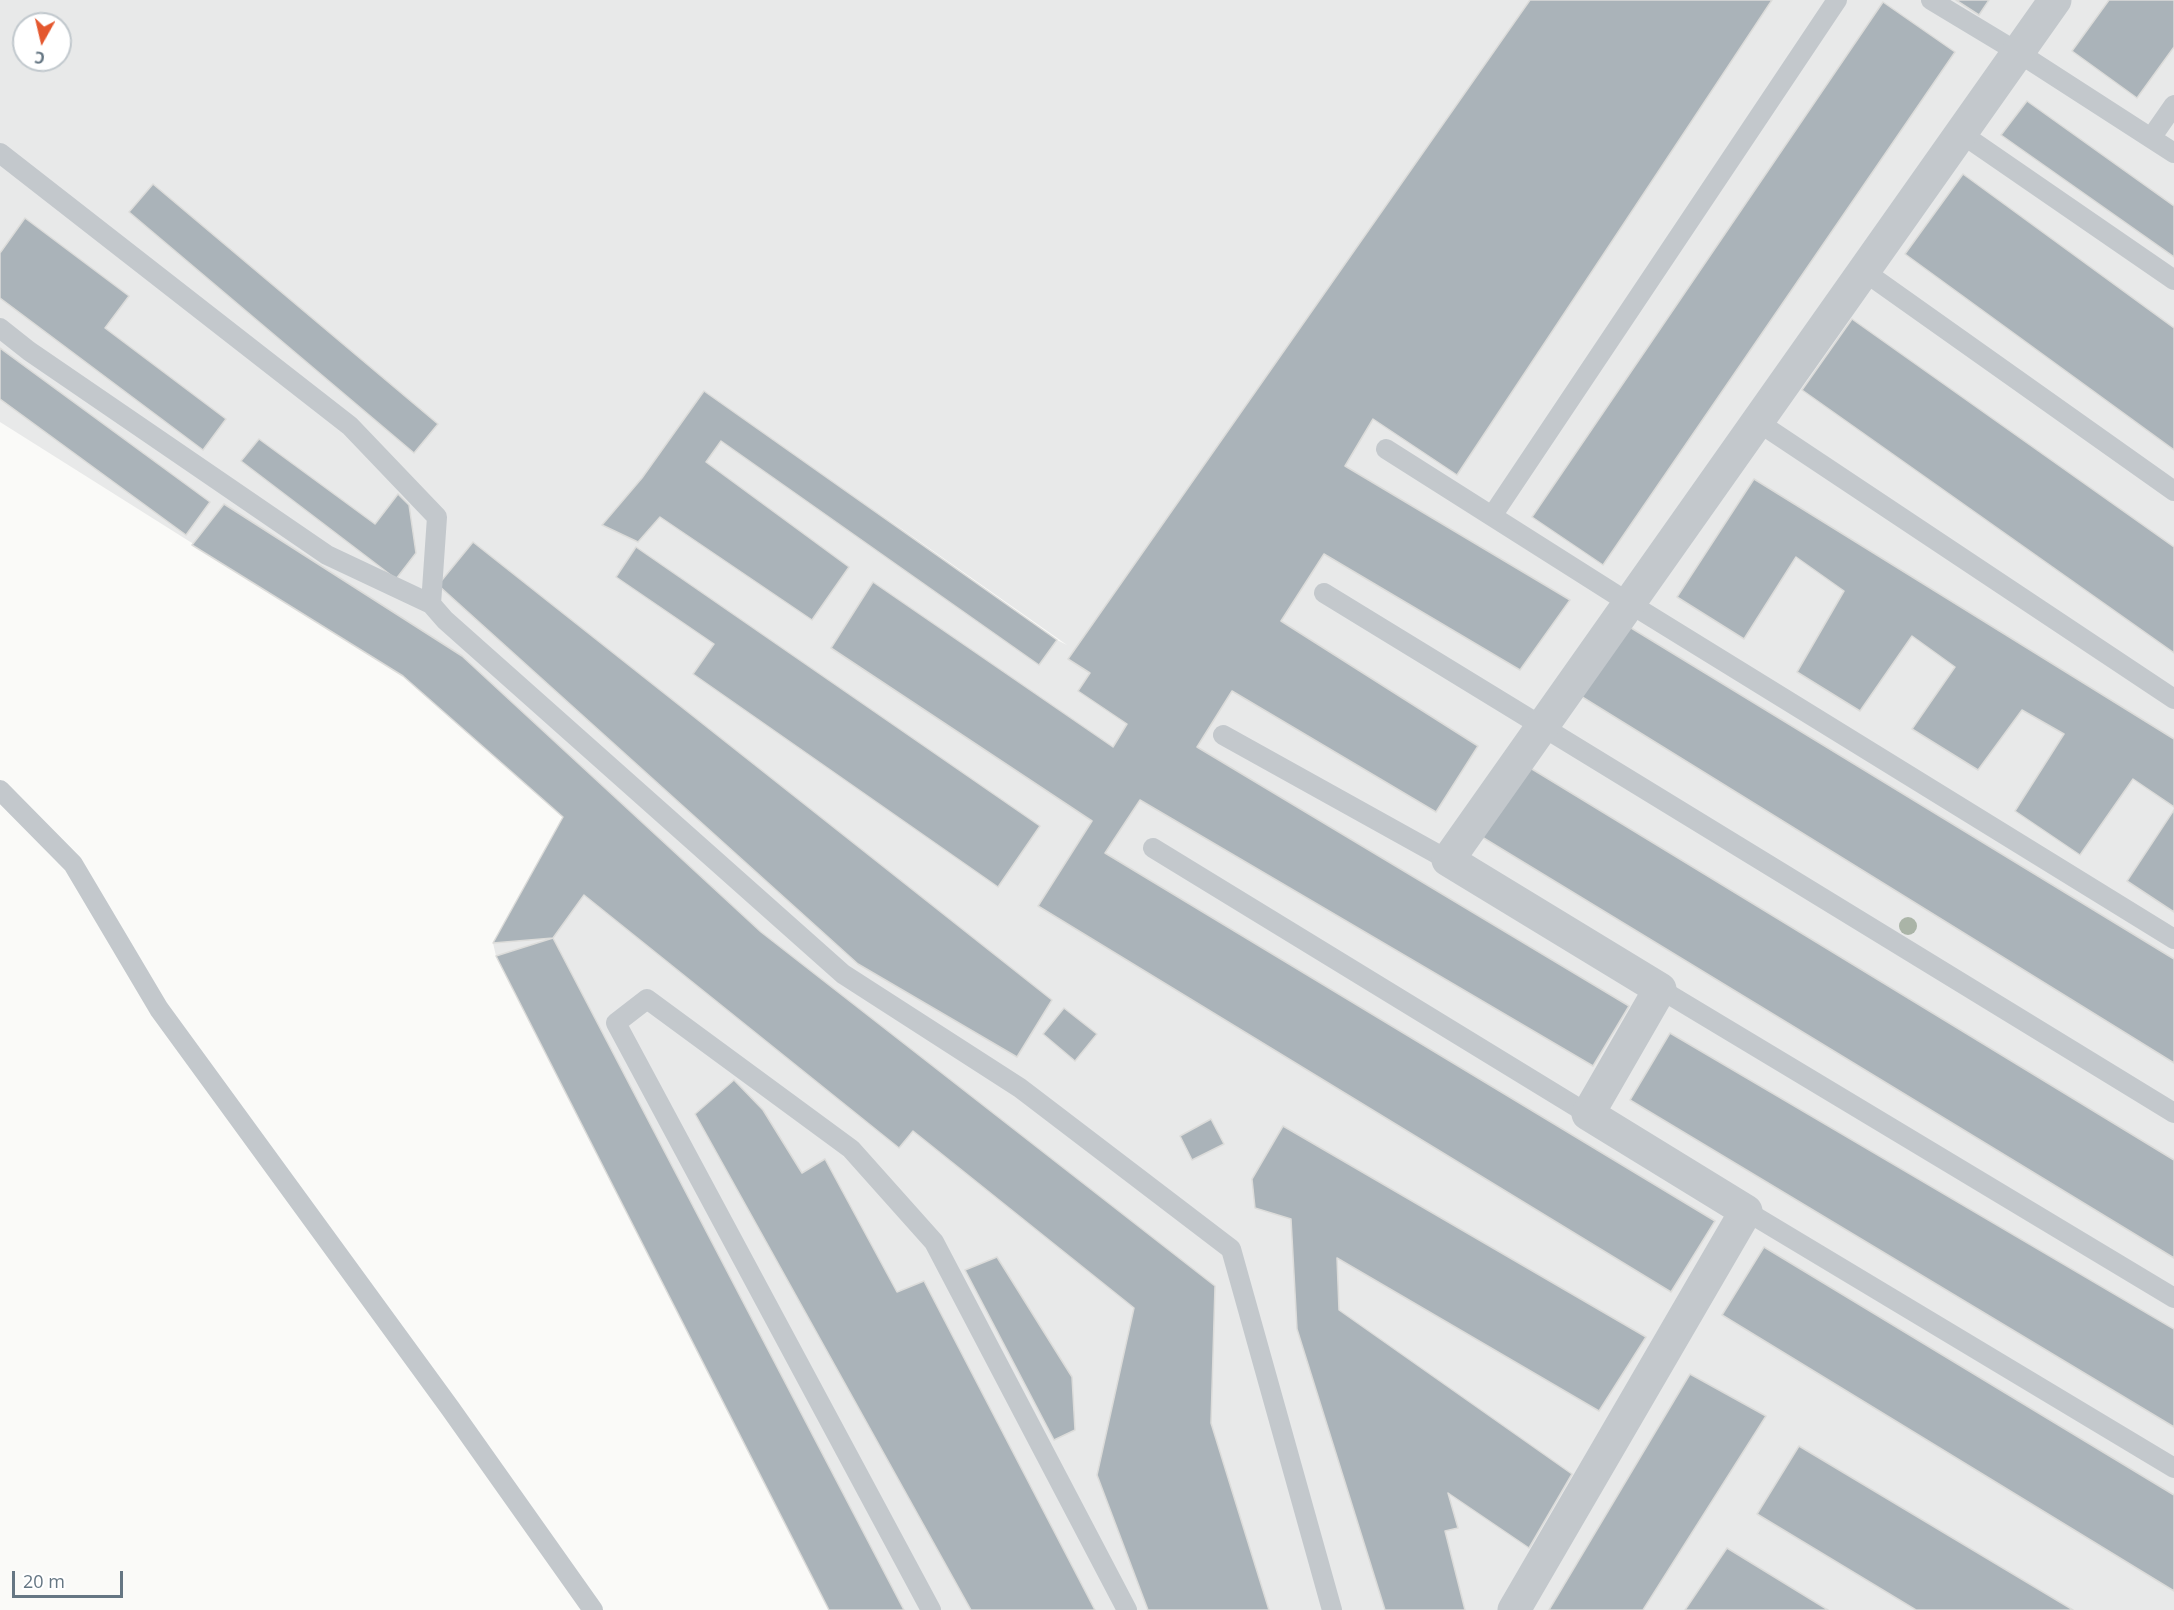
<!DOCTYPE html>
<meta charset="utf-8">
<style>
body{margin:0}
#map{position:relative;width:2174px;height:1610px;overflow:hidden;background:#fafaf8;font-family:"Open Sans",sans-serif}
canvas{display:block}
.north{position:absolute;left:12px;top:12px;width:60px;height:60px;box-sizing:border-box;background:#fff;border:2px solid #c1c8cd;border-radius:50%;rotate:188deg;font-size:16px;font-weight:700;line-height:24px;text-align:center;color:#657683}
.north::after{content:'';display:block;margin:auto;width:21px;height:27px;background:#e4572e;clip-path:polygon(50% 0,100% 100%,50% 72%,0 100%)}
.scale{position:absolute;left:12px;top:1571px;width:111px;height:27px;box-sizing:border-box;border:3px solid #657683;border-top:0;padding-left:8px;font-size:18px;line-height:21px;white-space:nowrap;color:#657683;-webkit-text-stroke:4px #fff;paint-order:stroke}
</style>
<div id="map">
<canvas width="2174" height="1610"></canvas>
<div class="north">С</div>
<div class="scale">20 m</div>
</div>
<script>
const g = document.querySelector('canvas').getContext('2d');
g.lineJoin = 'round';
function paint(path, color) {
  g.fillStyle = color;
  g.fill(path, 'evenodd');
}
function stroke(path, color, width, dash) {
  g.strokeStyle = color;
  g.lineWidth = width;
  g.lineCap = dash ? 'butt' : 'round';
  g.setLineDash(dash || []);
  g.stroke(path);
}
const built = new Path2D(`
 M0,0h2174v1610h-1345l-333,-654 -3,-13 70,-126 -160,-141 -403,-254zM24,24h36v36h-36zM869,506l198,139 -10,-5z`);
const building = new Path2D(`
 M1530,0h242l-315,475 -84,-56 -28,47 225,134 -50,70 -196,-116 -43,67 197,125 -42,66 -204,-121 -35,56 432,259 -36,60 -453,-266 -35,53 610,368 -44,71 -633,-386 54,-85 -261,-173 42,-66 240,165 14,-23 -49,-33 12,-18 -22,-14z
 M1956,0h33l-10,15z
 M2109,0h65v47l-37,51 -65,-47z
 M1883,2l72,50 -352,513 -71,-48z
 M2027,101l147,105v51l-173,-122z
 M1963,174l211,154v122l-269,-196z
 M153,184l285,240 -24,29 -285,-241z
 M25,218l104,78 -24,32 121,91 -23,31 -203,-152v-45z
 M1852,319l322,228v106l-372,-263z
 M0,348l210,154 -24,33 -186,-136z
 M704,391l353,249 -18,25 -318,-224 -15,21 143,105 -37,53 -152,-103 -22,25 -36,-17 40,-47z
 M259,439l116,85 23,-30 11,11 7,48 -20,26 -155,-118z
 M1754,479l420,260v68l-41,-28 -53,76 -65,-44 49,-77 -42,-24 -44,60 -66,-41 43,-62 -43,-31 -52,75 -63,-39 47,-81 -48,-34 -52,82 -67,-42z
 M224,504l238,152 299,276 454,354 -4,137 58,187h-121l-51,-135 37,-167 -221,-177 -14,17 -315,-253 -31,43 -60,5 70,-126 -160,-141 -211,-131z
 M473,542l579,458 -35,57 -159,-93 -420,-379z
 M636,547l404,279 -42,61 -305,-213 21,-30 -98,-67z
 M1623,623l551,336v104l-595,-368z
 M1527,766l647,394v98l-692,-421z
 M2174,810v102l-47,-31z
 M553,938l351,672h-75l-333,-654z
 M1064,1008l33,26 -22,27 -32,-27z
 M1670,1033l504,296v98l-544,-327z
 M734,1080l29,30 39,63 23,-14 72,133 27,-11 171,329h-124l-276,-496z
 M1211,1119l13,25 -32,16 -12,-24z
 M1283,1126l363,211 -47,74 -262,-153 2,52 233,164 -43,74 -81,-55 10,35 -13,3 20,79h-80l-88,-281 -6,-110 -36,-11 -3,-29z
 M1764,1247l410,248v96l-452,-276z
 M997,1257l75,120 3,53 -21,10 -89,-170z
 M1690,1374l76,42 -123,194h-94z
 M1799,1446l274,164h-157l-159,-96z
 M1727,1548l101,62h-143z`);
const service = new Path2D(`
 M1931,0l88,53 155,100
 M1962,134l212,146
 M2151,138l23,-33
 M0,153l350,273 87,91 -6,87 14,16 398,354 177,114 211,161 101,361
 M1865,272l309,219
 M0,328l29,23 298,204 104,49
 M1758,422l416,277
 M1386,449l243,154 545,336
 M1492,516l345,-516
 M1324,593l850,520
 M1223,735l225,125
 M0,790l73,74 86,145 291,399 143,202
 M1153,848l435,266
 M1660,989l514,309
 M1746,1211l428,257
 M931,1610l-315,-587 31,-24 204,150 83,93 193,368`);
const minor = new Path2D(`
 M1514,1610l232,-399 -158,-97 72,-125 -212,-129 607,-860`);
const trees = [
 [1908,926]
];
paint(built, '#e8e9e9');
paint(building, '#aab3b9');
stroke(building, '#dcdcda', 1.5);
stroke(service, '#c3c8cc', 20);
stroke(minor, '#c3c8cc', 33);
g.fillStyle = '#aab4a7';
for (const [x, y] of trees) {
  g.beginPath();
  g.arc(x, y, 9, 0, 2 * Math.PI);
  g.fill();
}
</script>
